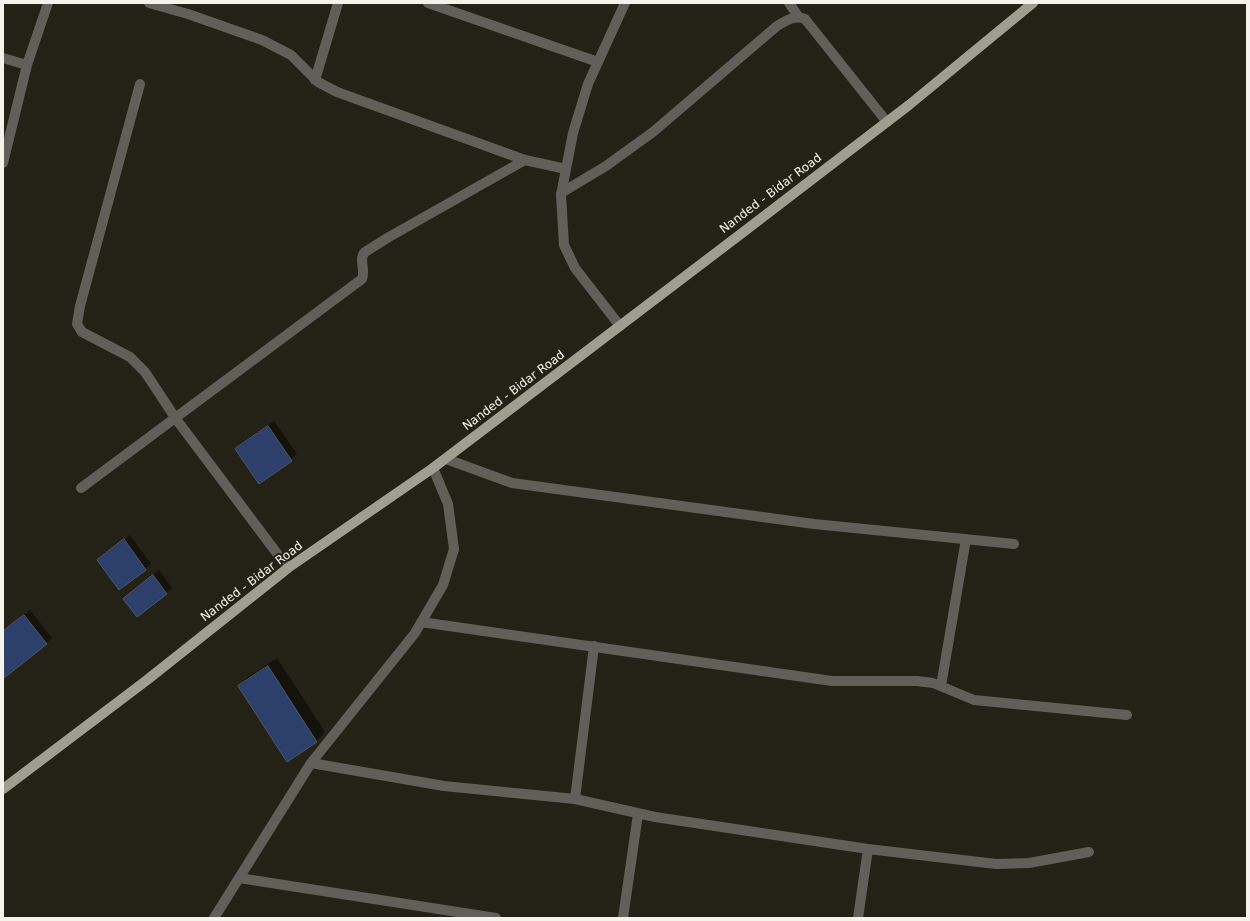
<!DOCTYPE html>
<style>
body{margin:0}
#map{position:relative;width:1250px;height:921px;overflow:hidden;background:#242216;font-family:"DejaVu Sans",sans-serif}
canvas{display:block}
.frame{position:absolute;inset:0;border:4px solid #f4f3eb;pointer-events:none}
</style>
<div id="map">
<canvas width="1250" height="921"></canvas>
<div class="frame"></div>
</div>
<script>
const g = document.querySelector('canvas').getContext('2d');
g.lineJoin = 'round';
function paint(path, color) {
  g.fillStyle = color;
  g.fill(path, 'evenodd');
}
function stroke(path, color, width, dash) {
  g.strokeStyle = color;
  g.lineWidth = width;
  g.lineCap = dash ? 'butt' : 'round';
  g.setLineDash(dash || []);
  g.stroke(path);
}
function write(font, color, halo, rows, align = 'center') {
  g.font = font + ' "DejaVu Sans",sans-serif';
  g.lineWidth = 4;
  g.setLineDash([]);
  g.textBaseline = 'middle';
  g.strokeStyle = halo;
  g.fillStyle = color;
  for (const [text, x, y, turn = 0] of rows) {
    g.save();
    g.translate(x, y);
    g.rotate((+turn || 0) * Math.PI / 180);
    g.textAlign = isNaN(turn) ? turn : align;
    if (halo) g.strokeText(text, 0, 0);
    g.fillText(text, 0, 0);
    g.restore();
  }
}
const shadow = new Path2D(`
 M274,421l23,33 -38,29 -23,-34z
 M130,535l21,29 -32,24 -21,-28z
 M159,570l13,18 -34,28 -14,-17z
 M30,610l22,28 -48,39 -1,-46z
 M277,658l48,74 -8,9 -30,19 -48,-74 9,-9z`);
const building = new Path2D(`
 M268,426l24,35 -33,23 -24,-35z
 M124,539l22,31 -27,20 -22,-30z
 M153,575l14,19 -30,23 -14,-18z
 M24,615l23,29 -43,34 -1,-47z
 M268,666l49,76 -30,20 -49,-76z`);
const minor = new Path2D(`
 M149,3l39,11 74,26 29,15 27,27 19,10 188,68 41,9
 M428,3l170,59
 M789,3l9,13
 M3,58l24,7
 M315,80l23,-77
 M140,84l-60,222 -3,18 5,8 48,25 15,15 31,47 112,149
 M3,163l24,-98 21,-62
 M561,193l45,-27 47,-34 124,-106c10,-6 17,-11 28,-7l82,103
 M620,326l-45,-58 -11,-23 -3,-50 12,-62 15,-49 37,-81
 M446,459l66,24 302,41 200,20
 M81,488l281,-209c4,-9 -4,-20 3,-27l24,-15 136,-77
 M421,622l411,59h85l16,2 41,17 153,15
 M941,686l25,-147
 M311,763l133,23 131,13 80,18 213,32 128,15 33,-1 60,-11
 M575,799l19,-153
 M239,878l257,40
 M214,918l97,-155 104,-130 28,-48 11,-36 -6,-45 -15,-36
 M623,918l15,-104
 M858,918l10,-69`);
const primary = new Path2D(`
 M3,789l144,-109 141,-112 145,-100 313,-238 163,-125 124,-102`);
const streetNames = [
 ["Nanded - Bidar Road",771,194,-37],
 ["Nanded - Bidar Road",514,391,-37],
 ["Nanded - Bidar Road",252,582,-37]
];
paint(shadow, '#0007');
paint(building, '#2d406c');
stroke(building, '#505662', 1);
stroke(minor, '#615f5a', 10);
stroke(primary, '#a09d91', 10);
write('12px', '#f4f3eb', '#242216', streetNames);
</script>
